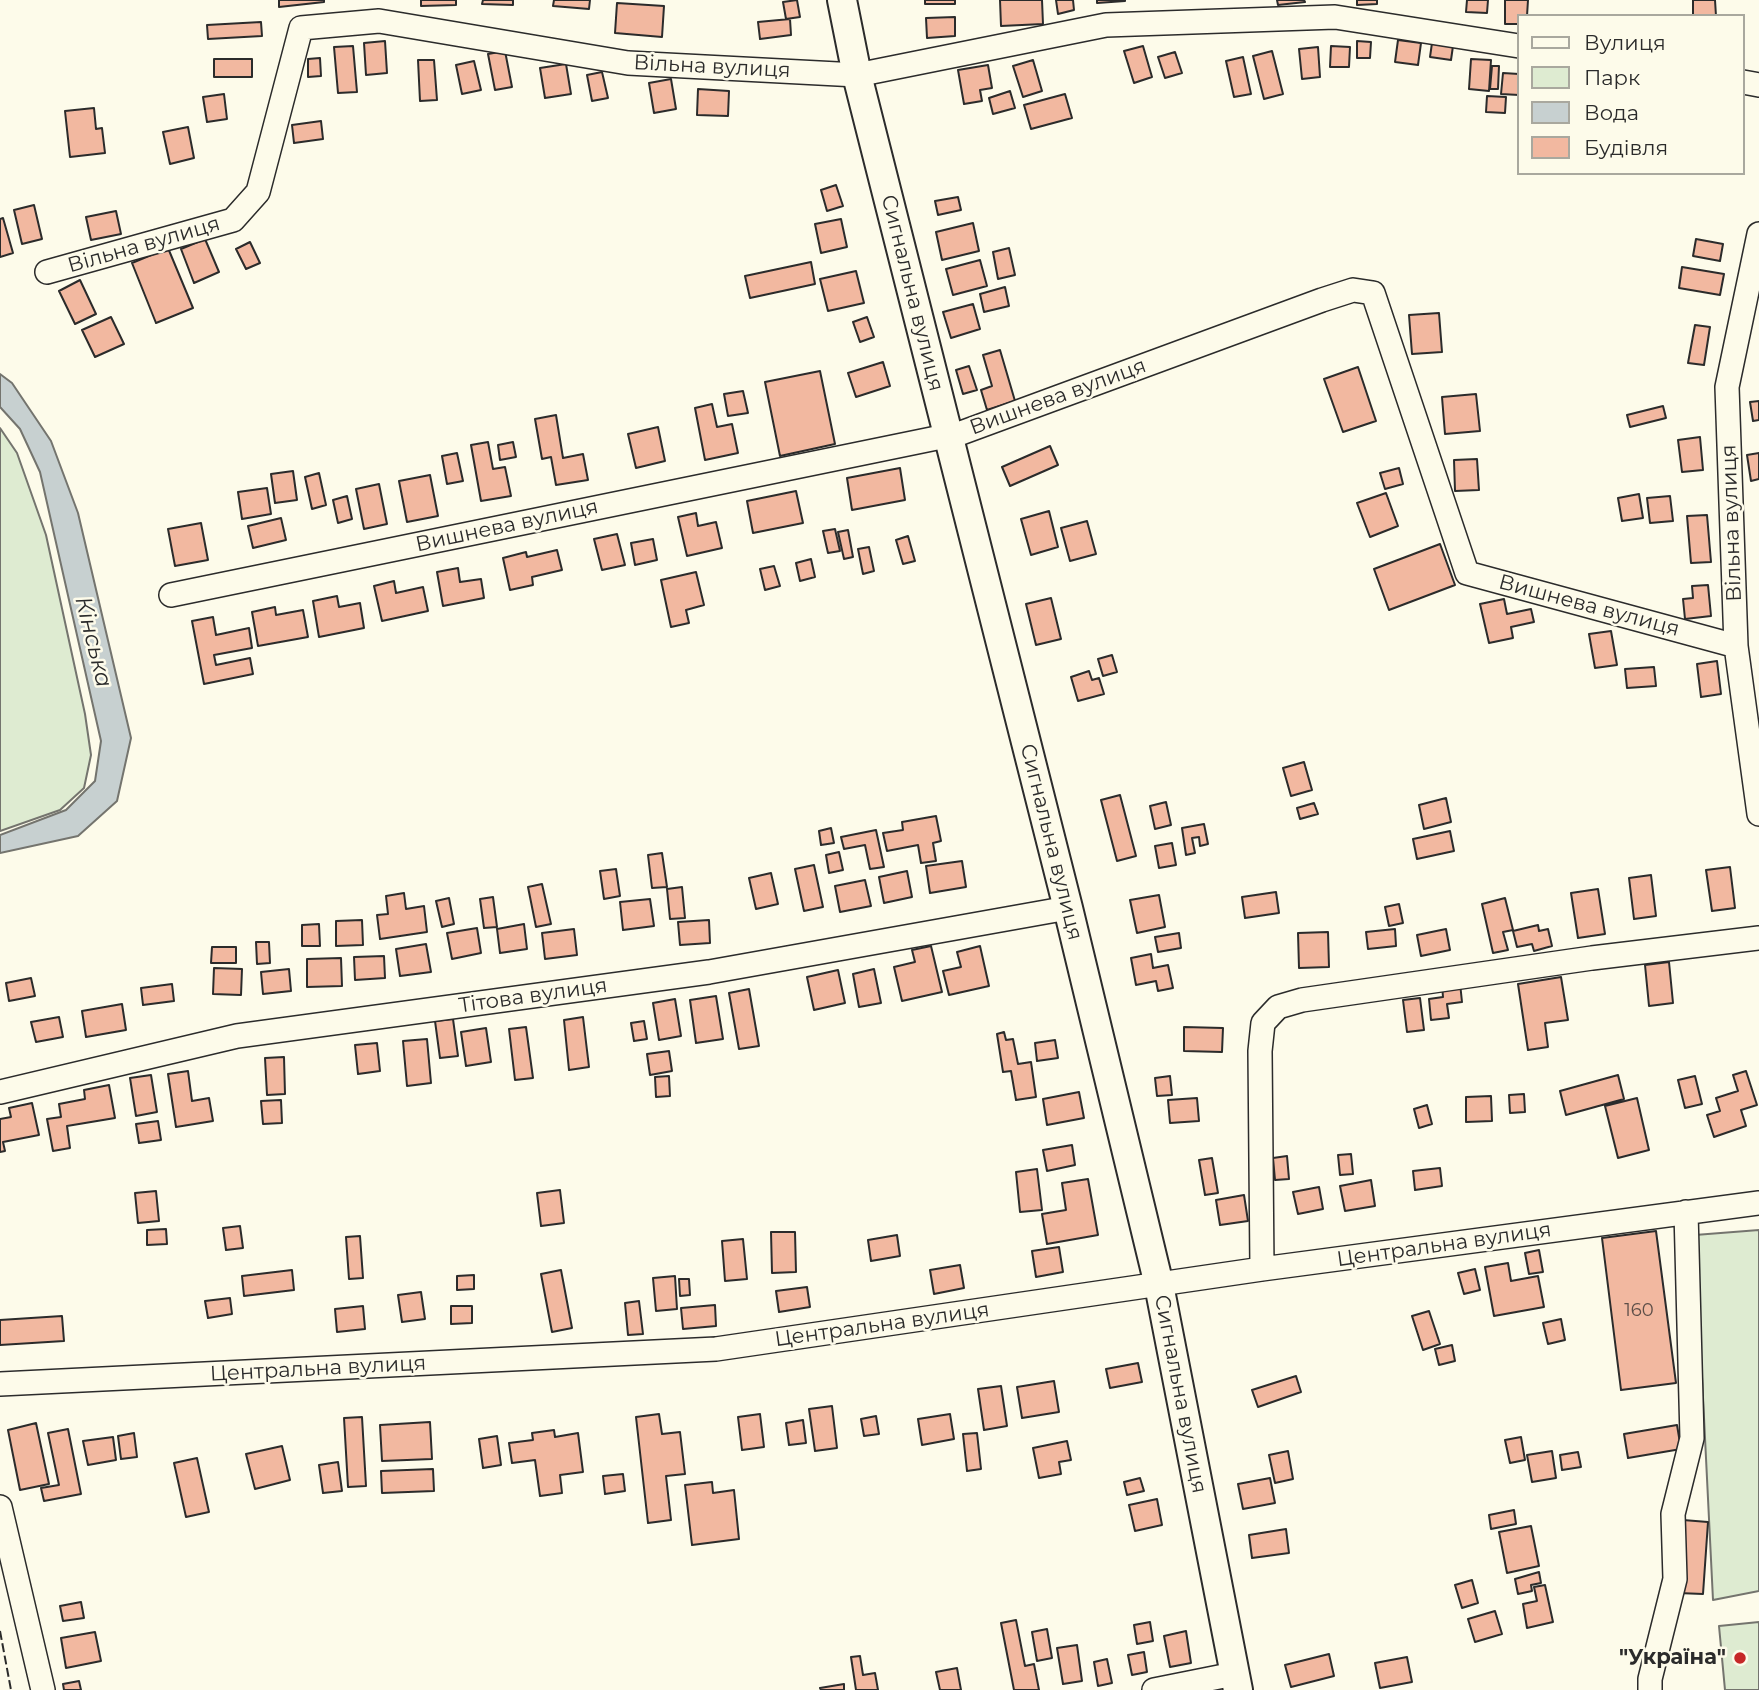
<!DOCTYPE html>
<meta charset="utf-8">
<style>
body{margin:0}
#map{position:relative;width:1759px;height:1690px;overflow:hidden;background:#fdfbea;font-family:Montserrat,sans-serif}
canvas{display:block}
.legend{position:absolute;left:1517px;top:14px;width:228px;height:161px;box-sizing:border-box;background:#fdfbea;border:2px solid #a9a89e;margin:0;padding:9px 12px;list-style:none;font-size:21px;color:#2b2b2b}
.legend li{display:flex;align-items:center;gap:14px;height:35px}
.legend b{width:35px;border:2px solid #a9a89e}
</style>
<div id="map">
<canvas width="1759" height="1690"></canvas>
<ul class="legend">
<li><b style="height:9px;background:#fdfbea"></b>Вулиця</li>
<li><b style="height:19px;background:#deebd1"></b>Парк</li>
<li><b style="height:19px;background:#c7d0d0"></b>Вода</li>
<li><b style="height:19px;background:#f2b8a0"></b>Будівля</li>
</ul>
</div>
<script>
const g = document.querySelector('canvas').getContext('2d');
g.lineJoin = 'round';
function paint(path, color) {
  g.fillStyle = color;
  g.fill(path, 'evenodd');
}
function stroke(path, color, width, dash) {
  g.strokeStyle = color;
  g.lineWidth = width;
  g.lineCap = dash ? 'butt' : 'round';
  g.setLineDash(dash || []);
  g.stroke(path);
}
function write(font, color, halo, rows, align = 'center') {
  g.font = font + ' Montserrat,sans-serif';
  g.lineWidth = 5;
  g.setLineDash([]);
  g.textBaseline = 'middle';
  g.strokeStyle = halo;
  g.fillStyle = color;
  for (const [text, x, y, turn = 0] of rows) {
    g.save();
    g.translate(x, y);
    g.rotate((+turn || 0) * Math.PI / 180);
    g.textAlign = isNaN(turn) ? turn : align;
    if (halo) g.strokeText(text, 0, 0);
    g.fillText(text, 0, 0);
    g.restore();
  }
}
const green = new Path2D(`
 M0,428l17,25 29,82 39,179 6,41 -7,33 -24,22 -60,21z
 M1759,1230v361l-46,9 -18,-365z
 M1759,1622v68h-34l-6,-64z`);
const water = new Path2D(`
 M0,374l12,9 39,58 27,72 53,225 -14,63 -39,35 -78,17v-18l66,-25 29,-29 6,-40 -61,-269 -20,-43 -20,-22z`);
const building = new Path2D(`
 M279,0h45v2l-45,5z
 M421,0h35v5l-35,1z
 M483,0h30v5l-31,-1z
 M554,0h36l-1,9 -36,-3z
 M797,0l3,17 -14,2 -3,-17z
 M925,0h30v4h-30z
 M1000,0h42l1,24 -42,2z
 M1056,0h17l1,10 -16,4z
 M1097,0h28v1l-28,2z
 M1277,0h27l1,2 -27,3z
 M1357,0h20v4l-20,1z
 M1467,0h21l-1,13 -21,-1z
 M1505,0h23l-1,16h-8v8h-14z
 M1693,0h22l1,16h-23z
 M617,3l47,3 -2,31 -47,-4z
 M955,17v19l-28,2 -1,-20z
 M790,19l1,16 -31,4 -2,-17z
 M261,22l1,14 -54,3 -1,-14z
 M1398,40l23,3 -3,22 -23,-3z
 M385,41l2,32 -21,2 -2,-32z
 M1357,41l14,1 -1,16h-13z
 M1432,43l21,3 -2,14 -21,-3z
 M353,46l4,46 -19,1 -4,-46z
 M1143,46l9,31 -18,6 -10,-32z
 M1331,46l19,1 -1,20h-19z
 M1318,47l2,30 -18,2 -3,-30z
 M505,51l7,36 -17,3 -7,-36z
 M1272,51l11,43 -19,5 -11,-43z
 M1175,52l7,21 -17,5 -7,-21z
 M1243,57l8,37 -17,3 -8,-36z
 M320,58l1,18 -13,1v-18z
 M214,59h38v18h-38z
 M1471,59l20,1 -2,31 -20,-2z
 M418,60h16l3,40 -17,1z
 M1033,60l9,31 -19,6 -10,-31z
 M474,61l7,29 -19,4 -6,-29z
 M566,64l5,30 -26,4 -5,-30z
 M988,65l4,23 -12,2 2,11 -18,3 -6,-34z
 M1492,66h7l-1,23h-8z
 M602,72l6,26 -16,3 -5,-26z
 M1503,73l16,1v21l-18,-1z
 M671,79l5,30 -22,4 -5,-30z
 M698,89l31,2 -1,25 -31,-1z
 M1010,91l5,17 -22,6 -4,-16z
 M224,94l3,25 -20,3 -4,-25z
 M1065,94l7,24 -41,11 -7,-24z
 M1487,96l19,1 -1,16 -19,-1z
 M94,108l2,21 6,-1 3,25 -35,4 -5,-46z
 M321,121l2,18 -29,4 -2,-18z
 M188,127l6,31 -24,6 -7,-32z
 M836,185l7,21 -16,5 -6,-21z
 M958,197l3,13 -23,5 -3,-14z
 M34,205l8,34 -20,5 -8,-34z
 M116,211l5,23 -30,6 -5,-23z
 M3,218l10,35 -13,4v-38z
 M841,219l6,28 -26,6 -6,-29z
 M973,223l6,28 -37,9 -6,-28z
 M205,239l14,33 -25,11 -13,-34z
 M1696,239l27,5 -3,17 -27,-5z
 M250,242l10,21 -14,6 -10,-20z
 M168,248l25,60 -37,15 -24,-60z
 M1009,248l6,27 -17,4 -5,-27z
 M980,260l7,26 -34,9 -7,-26z
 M811,262l4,22 -65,14 -5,-22z
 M1682,267l42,7 -4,21 -41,-7z
 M856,271l8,32 -36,8 -8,-32z
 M80,280l16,34 -21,10 -16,-33z
 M1005,287l4,19 -25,6 -4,-18z
 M973,304l7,25 -29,9 -8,-26z
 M1439,313l3,39 -30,2 -3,-39z
 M111,317l13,27 -29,13 -13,-27z
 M867,317l7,20 -14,5 -7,-20z
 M1695,325l15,2 -6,38 -16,-2z
 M1000,350l15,51 -28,9 -6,-20 11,-4 -9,-31z
 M883,362l7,24 -34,11 -8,-24z
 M969,366l8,24 -14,4 -7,-24z
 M1358,367l18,54 -33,11 -19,-53z
 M820,371l15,73 -55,12 -15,-74z
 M743,391l5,22 -20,3 -4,-22z
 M1476,394l4,37 -35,3 -3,-37z
 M1759,401v19l-6,1 -3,-19z
 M712,404l5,23 15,-3 6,29 -33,7 -10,-52z
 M1663,406l3,12 -36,9 -3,-12z
 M556,415l7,43 20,-4 5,26 -32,5 -5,-28 -9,2 -7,-40z
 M658,427l7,34 -29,7 -8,-34z
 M1700,437l3,33 -21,2 -4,-32z
 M488,442l5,27 12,-2 6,29 -30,5 -10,-56z
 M513,442l3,15 -16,3 -2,-15z
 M1050,446l8,19 -48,21 -8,-19z
 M457,453l6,28 -16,3 -5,-28z
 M1759,453v26l-8,2 -4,-26z
 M1477,459l2,31 -24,1 -1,-31z
 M900,468l5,32 -53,10 -5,-32z
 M1399,468l4,16 -18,5 -5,-16z
 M293,471l4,29 -22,3 -4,-29z
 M319,473l7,32 -14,4 -7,-32z
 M430,475l8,41 -31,6 -8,-41z
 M379,484l8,40 -23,5 -8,-40z
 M267,488l4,26 -29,5 -4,-27z
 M796,491l7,32 -50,10 -6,-32z
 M1386,493l12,33 -28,11 -13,-34z
 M1639,494l4,24 -21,3 -4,-23z
 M347,496l5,23 -14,4 -5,-23z
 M1670,496l3,25 -23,2 -3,-25z
 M1049,511l9,36 -27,8 -10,-36z
 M696,513l2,13 18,-4 6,26 -35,8 -9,-39z
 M1707,515l4,47 -20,1 -4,-47z
 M281,518l5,22 -33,8 -5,-22z
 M1087,521l9,33 -26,7 -9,-33z
 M201,523l7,37 -33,6 -7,-37z
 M835,529l5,22 -12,2 -5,-22z
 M848,530l5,27 -9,2 -6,-27z
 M617,534l8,31 -23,5 -8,-31z
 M908,536l7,25 -12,3 -7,-24z
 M653,539l4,21 -22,5 -4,-22z
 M1440,544l15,41 -66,25 -15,-41z
 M869,547l5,24 -11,3 -5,-25z
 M557,550l5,20 -30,7 1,8 -23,5 -7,-32 23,-6 1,5z
 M811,559l4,18 -15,4 -4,-18z
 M774,566l6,20 -15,4 -5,-21z
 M458,568l2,14 21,-3 3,19 -41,8 -6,-34z
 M696,572l8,33 -18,5 3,13 -18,4 -10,-47z
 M394,581l2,12 27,-6 5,24 -46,10 -8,-35z
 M1708,585l3,31 -26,3 -2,-20 10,-1 -1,-12z
 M337,596l2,11 21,-4 4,25 -45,9 -6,-36z
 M1051,598l10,41 -25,6 -10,-41z
 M1504,599l3,15 24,-5 3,13 -23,5 2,11 -24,5 -9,-39z
 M275,607l1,8 27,-5 5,27 -50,9 -6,-34z
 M213,617l3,18 33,-7 3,20 -38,7 2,10 34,-7 3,16 -49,10 -12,-63z
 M1611,631l6,34 -22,3 -6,-34z
 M1112,655l5,17 -14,4 -5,-17z
 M1717,661l4,33 -20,3 -4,-33z
 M1654,667l2,19 -29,2 -2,-19z
 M1089,671l3,9 7,-2 5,16 -26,7 -7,-24z
 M1304,762l8,28 -21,6 -8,-28z
 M1120,795l16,61 -19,5 -16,-61z
 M1446,798l5,24 -27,7 -5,-24z
 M1166,802l5,23 -16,4 -5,-23z
 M1314,803l4,11 -18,5 -3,-11z
 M936,816l5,25 -8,2 3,18 -15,2 -3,-18 -31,6 -4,-18 20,-3 -1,-8z
 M1204,824l4,20 -8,2 -1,-9 -7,1 3,15 -9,2 -4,-27z
 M831,828l3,15 -13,2 -2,-14z
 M876,830l8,37 -14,2 -5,-24 -21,4 -3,-12z
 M1450,831l4,20 -37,8 -4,-20z
 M1172,843l4,22 -17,3 -4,-22z
 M839,852l4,18 -14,3 -3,-18z
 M662,853l5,34 -15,1 -4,-33z
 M962,861l4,26 -36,6 -4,-27z
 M814,865l9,42 -19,4 -9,-42z
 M1730,867l5,41 -23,3 -6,-41z
 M616,869l4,27 -16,3 -4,-28z
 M907,871l5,26 -28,6 -5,-26z
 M771,873l7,31 -22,5 -7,-31z
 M1651,875l5,41 -22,3 -5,-41z
 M865,880l6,26 -31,6 -5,-26z
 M542,884l9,40 -15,3 -8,-40z
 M682,887l3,31 -15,1 -3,-30z
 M1598,889l7,45 -27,4 -7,-45z
 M1276,892l3,21 -34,5 -3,-21z
 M404,893l2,16 18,-3 3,26 -47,7 -3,-24 11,-1 -2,-18z
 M1159,895l6,32 -28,6 -7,-33z
 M493,897l4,30 -13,1 -4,-29z
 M449,898l5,26 -12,3 -6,-26z
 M1505,898l8,32 -10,2 5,18 -15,3 -11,-49z
 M650,899l4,27 -31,4 -3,-28z
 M1399,904l4,19 -14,3 -4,-19z
 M362,920l1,25 -27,1v-25z
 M709,920l1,23 -30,2 -2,-23z
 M319,924l1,22h-18v-21z
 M524,924l3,25 -27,4 -3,-24z
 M1538,925l1,6 9,-2 4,17 -18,5 -2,-7 -15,3 -4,-16z
 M477,928l4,25 -29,6 -5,-26z
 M574,929l3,26 -32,4 -3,-26z
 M1395,929l1,17 -28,3 -2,-17z
 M1446,929l4,21 -29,6 -4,-21z
 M1328,932l1,35 -30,1 -1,-35z
 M1179,933l2,15 -23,4 -3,-15z
 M256,942h13l1,21 -13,1z
 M426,944l5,28 -31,4 -4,-27z
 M931,946l11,46 -40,9 -8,-34 21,-5 -3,-12z
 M980,946l9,40 -40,9 -6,-24 18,-4 -4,-15z
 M212,947h24v16h-25z
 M1151,954l2,14 15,-3 5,23 -15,3 -2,-10 -20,4 -5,-27z
 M384,956l1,22 -30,2 -1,-23z
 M341,958l1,28 -35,1v-28z
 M1669,962l4,41 -24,3 -4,-41z
 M214,968l28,1 -1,26 -28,-1z
 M289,969l2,22 -28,3 -2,-22z
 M874,969l7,34 -22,4 -6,-33z
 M838,970l7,33 -31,7 -7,-33z
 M1561,977l7,43 -23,3 3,24 -20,3 -10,-66z
 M31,978l4,18 -26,5 -3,-18z
 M1460,983l2,19 -15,2 2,14 -18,2 -2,-21 14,-2 -1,-12z
 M172,984l2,17 -31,4 -2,-17z
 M749,989l10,57 -20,3 -10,-56z
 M716,996l7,43 -27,4 -6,-43z
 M1420,998l4,32 -17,2 -4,-32z
 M675,999l6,37 -22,4 -6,-37z
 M122,1004l4,26 -40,7 -4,-26z
 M59,1017l4,20 -27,5 -5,-20z
 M583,1017l6,50 -20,3 -5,-50z
 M453,1019l5,37 -18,2 -5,-37z
 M644,1021l3,18 -13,2 -3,-18z
 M526,1027l7,51 -18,2 -6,-51z
 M1184,1027l39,1 -1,24 -38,-1z
 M486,1028l5,34 -25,4 -5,-34z
 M1004,1032l2,8 7,-1 5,25 13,-2 5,35 -20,3 -5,-29 -8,1 -6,-38z
 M427,1039l4,44 -24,3 -4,-45z
 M1055,1040l3,18 -21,3 -2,-18z
 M377,1043l3,28 -22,3 -3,-29z
 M669,1051l3,20 -22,4 -3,-21z
 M284,1057l1,37 -18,1 -2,-37z
 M188,1071l4,30 17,-3 4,23 -37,6 -8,-53z
 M1746,1071l11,34 -16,5 5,16 -32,11 -7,-22 13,-4 -4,-13 22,-7 -5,-16z
 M151,1075l6,37 -21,4 -6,-38z
 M1618,1075l6,24 -58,16 -6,-24z
 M669,1076l1,20 -14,1 -1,-20z
 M1170,1076l2,19 -15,1 -2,-18z
 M1695,1076l7,28 -17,4 -7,-28z
 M109,1085l6,33 -48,8 3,22 -17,3 -6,-32 14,-2 -2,-13 26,-5 -1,-9z
 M1079,1092l5,26 -37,7 -4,-26z
 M1524,1094l1,18 -15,1 -1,-18z
 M1491,1096l1,25 -26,1v-25z
 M1197,1098l2,23 -29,2 -2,-23z
 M1637,1098l12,52 -31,8 -13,-52z
 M281,1100l1,23 -19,1 -2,-23z
 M32,1103l7,32 -36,7 2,9 -5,1v-33l11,-2 -2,-9z
 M1427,1105l5,19 -13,4 -5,-19z
 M158,1121l3,19 -22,3 -3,-19z
 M1072,1145l3,20 -28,6 -4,-21z
 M1351,1154l2,20 -13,1 -2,-20z
 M1287,1156l2,23 -14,1 -2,-22z
 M1212,1158l6,35 -13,2 -6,-35z
 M1440,1168l2,18 -27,4 -2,-19z
 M1037,1169l5,41 -22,2 -4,-40z
 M1088,1179l10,56 -51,9 -5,-30 24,-4 -4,-27z
 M1371,1180l4,26 -30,5 -5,-25z
 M1319,1187l4,22 -25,5 -5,-22z
 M560,1190l4,33 -23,3 -4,-33z
 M156,1191l3,30 -21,2 -3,-30z
 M1244,1195l4,26 -28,4 -4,-25z
 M240,1226l3,22 -17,2 -3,-22z
 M166,1229l1,15 -20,1v-15z
 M1656,1231l20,152 -55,7 -19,-152z
 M771,1232h24l1,40 -24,1z
 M897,1235l3,21 -29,5 -3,-21z
 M360,1236l3,42 -14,1 -3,-42z
 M743,1239l4,40 -22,2 -3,-40z
 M1059,1247l4,25 -27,5 -4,-26z
 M1539,1250l4,22 -14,2 -4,-21z
 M1508,1263l3,18 27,-5 6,31 -50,9 -9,-49z
 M960,1265l4,23 -30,6 -4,-24z
 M1475,1269l5,21 -16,4 -6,-21z
 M292,1270l2,20 -50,6 -2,-20z
 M561,1270l11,58 -20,4 -11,-58z
 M474,1275v14l-17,1v-14z
 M675,1276l2,33 -21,2 -3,-33z
 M679,1279h10l1,16 -10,1z
 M807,1287l3,20 -31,5 -3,-21z
 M421,1292l4,27 -23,3 -4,-27z
 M230,1298l2,16 -24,4 -3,-17z
 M639,1301l4,33 -15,1 -3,-32z
 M715,1305l1,21 -33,3 -2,-21z
 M363,1306l2,23 -28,3 -2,-23z
 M451,1306h21v17l-21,1z
 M1429,1311l11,33 -17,6 -11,-34z
 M62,1316l2,25 -64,4v-25z
 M1561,1319l4,21 -17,4 -5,-21z
 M1452,1345l3,16 -16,4 -4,-16z
 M1138,1363l4,19 -32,6 -4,-19z
 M1296,1376l5,16 -43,15 -6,-17z
 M1054,1381l5,31 -37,6 -5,-31z
 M1001,1386l6,40 -23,4 -6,-41z
 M832,1406l5,42 -22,3 -6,-42z
 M659,1414l3,20 18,-2 5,42 -19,2 5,44 -23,3 -12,-106z
 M760,1414l4,33 -22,3 -4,-33z
 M950,1414l4,25 -32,6 -4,-26z
 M876,1416l3,18 -15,2 -3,-17z
 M362,1417l4,69 -18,1 -4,-69z
 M803,1420l3,23 -17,2 -3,-22z
 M430,1422l2,37 -50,2 -2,-36z
 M36,1423l13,61 -29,6 -12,-60z
 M1677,1425l4,24 -53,9 -4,-24z
 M68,1429l13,65 -37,7 -3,-13 18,-3 -11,-52z
 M554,1430l1,7 23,-4 5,39 -23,3 2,18 -22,3 -5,-36 -23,3 -3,-20 24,-3 -1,-7z
 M134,1433l3,24 -16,2 -3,-23z
 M977,1433l4,36 -14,2 -4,-37z
 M497,1436l4,29 -18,3 -4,-29z
 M113,1437l3,23 -28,5 -5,-24z
 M1521,1437l4,23 -15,3 -5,-23z
 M1067,1441l4,19 -12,2 2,12 -22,4 -6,-30z
 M282,1446l8,34 -35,9 -9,-35z
 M1288,1451l5,28 -18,4 -6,-28z
 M1552,1451l4,27 -24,4 -5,-27z
 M1578,1452l3,15 -19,3 -2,-15z
 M197,1458l12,54 -23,5 -12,-54z
 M338,1462l4,29 -19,2 -4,-28z
 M433,1469l1,22 -52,2 -1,-22z
 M623,1474l2,17 -20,3 -2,-18z
 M1140,1478l4,13 -17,4 -3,-13z
 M1270,1478l5,25 -32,6 -5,-25z
 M712,1482l1,11 21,-3 5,49 -47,6 -7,-60z
 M1157,1499l5,26 -27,6 -6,-26z
 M1514,1510l2,14 -25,5 -2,-14z
 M1683,1520l25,2 -5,72 -25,-1z
 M1531,1526l8,40 -32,7 -8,-41z
 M1286,1529l3,24 -37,5 -3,-23z
 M1539,1572l2,11 -10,2 1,6 -14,3 -3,-15z
 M1472,1580l6,23 -16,5 -7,-23z
 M1545,1585l8,37 -26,6 -4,-24 14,-3 -3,-14z
 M81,1602l3,16 -21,3 -3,-15z
 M1495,1611l7,23 -27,8 -7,-23z
 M1016,1620l9,46 9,-2 5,26h-25l-13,-67z
 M1150,1622l3,19 -16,3 -3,-19z
 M1047,1629l5,29 -15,3 -5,-29z
 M1186,1631l5,32 -21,4 -6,-31z
 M95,1632l6,29 -35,7 -5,-30z
 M1077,1645l5,36 -19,3 -6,-36z
 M1144,1652l3,20 -15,3 -4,-20z
 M1329,1654l5,22 -43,11 -6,-22z
 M860,1656l3,19 12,-2 3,17h-22l-5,-33z
 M1407,1657l5,25 -32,6 -5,-25z
 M1107,1659l5,24 -14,3 -4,-24z
 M957,1668l4,22h-21l-4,-18z
 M79,1681l2,9h-17l-1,-6z
 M844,1684v6h-23l-1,-2z`);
const minor = new Path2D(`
 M1743,82l16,3
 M1759,234l-32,153 9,259 23,168
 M47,272l186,-52 25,-28 43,-164 78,-7 249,42 229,12 249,-50 229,-8 184,29
 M171,595l790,-162 361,-133 31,-10 20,3 94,280 269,73
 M0,1092l237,-56 472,-64 359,-64
 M1262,1269l-2,-218 3,-28 15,-16 24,-7 290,-42 167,-20
 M0,1384l716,-35 546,-80 497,-66
 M0,1507l43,183
 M1154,1690l80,-16
 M1650,1690v-11l25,-100 -2,-65 19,-76 -6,-226`);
const major = new Path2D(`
 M842,0l15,75 211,833 91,377 79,405`);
const fence = new Path2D(`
 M0,1631l11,59`);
const markers = [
 [1740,1658,7,"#c62828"]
];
const numberNames = [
 ["160",1639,1311]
];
const streetNames = [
 ["Вільна вулиця",712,67,3],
 ["Вільна вулиця",144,245,-16],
 ["Сигнальна вулиця",912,293,76],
 ["Вишнева вулиця",1058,397,-20],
 ["Вільна вулиця",1732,523,-92],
 ["Вишнева вулиця",507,526,-12],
 ["Вишнева вулиця",1589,606,15],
 ["Сигнальна вулиця",1051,842,76],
 ["Тітова вулиця",533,996,-8],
 ["Центральна вулиця",1444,1245,-8],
 ["Центральна вулиця",882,1325,-8],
 ["Центральна вулиця",318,1369,-3],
 ["Сигнальна вулиця",1180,1394,79]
];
const poiNames = [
 ["\"Україна\"",1726,1658]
];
const waterNames = [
 ["Кінська",93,642,76]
];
paint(green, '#deebd1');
stroke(green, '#74746e', 2);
paint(water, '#c7d0d0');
stroke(water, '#74746e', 2);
paint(building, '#f2b8a0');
stroke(building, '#2b2b2b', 2);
stroke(minor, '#2b2b2b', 26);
stroke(major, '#2b2b2b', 32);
stroke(minor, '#fdfbea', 23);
stroke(major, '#fdfbea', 28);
stroke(fence, '#2b2b2b', 2, [9, 3.5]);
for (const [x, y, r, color] of markers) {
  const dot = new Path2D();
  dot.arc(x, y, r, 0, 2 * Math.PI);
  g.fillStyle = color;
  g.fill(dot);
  stroke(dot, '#fdfbea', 2.5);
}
write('18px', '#5d4e48', null, numberNames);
write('21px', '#2b2b2b', '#fdfbea', streetNames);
write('bold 21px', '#2b2b2b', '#fdfbea', poiNames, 'right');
write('italic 23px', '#2b2b2b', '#fdfbea', waterNames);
</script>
